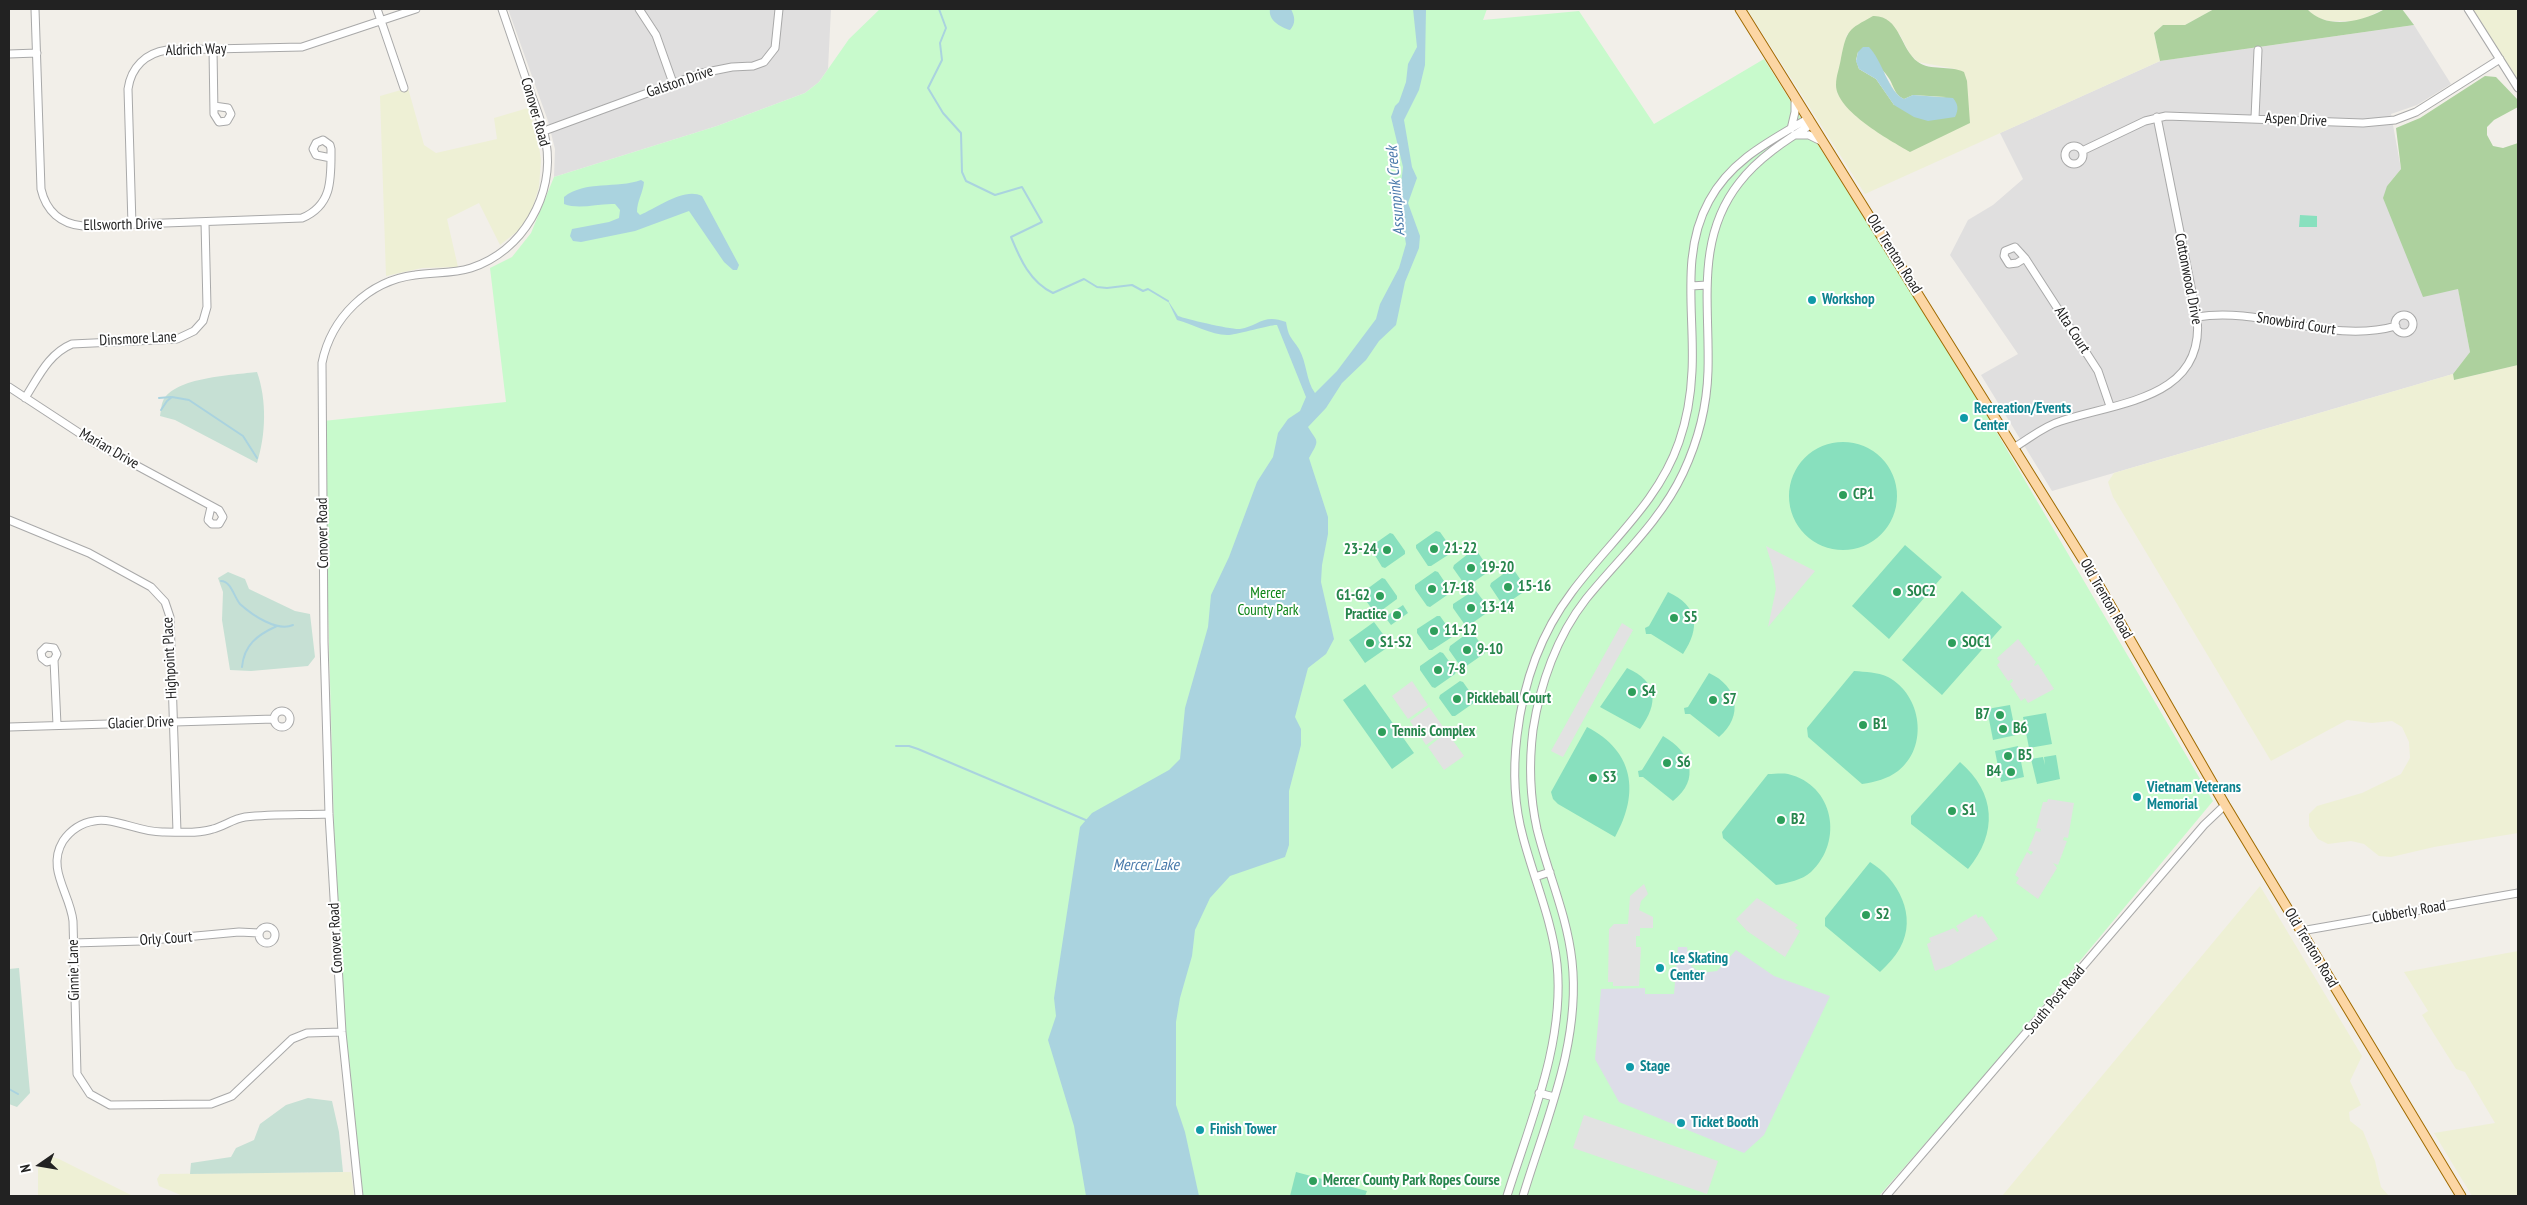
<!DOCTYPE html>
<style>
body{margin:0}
#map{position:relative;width:2527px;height:1205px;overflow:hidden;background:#f2efe9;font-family:"PT Sans Narrow",sans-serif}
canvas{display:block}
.frame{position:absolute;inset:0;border:10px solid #222;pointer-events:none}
.north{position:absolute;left:15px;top:1140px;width:50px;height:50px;-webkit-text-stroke:4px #fff;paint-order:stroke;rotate:257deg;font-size:14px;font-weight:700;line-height:20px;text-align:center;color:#222}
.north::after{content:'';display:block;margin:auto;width:18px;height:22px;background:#222;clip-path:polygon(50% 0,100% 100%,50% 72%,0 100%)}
</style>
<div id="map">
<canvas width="2527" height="1205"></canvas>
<div class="frame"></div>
<div class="north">N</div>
</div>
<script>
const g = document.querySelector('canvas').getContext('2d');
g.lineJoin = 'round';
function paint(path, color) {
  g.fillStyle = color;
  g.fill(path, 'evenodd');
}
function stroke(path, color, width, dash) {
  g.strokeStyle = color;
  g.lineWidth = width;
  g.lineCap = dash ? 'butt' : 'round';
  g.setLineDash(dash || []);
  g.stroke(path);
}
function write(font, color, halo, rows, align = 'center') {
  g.font = font + ' "PT Sans Narrow",sans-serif';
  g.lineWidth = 4;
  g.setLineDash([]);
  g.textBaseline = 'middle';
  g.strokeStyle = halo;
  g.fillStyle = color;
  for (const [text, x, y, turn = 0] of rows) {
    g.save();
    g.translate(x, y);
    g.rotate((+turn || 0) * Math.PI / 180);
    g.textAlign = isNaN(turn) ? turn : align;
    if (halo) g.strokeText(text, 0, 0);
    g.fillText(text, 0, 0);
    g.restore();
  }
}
const residential = new Path2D(`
 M508,9h323l-3,60 -9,13 -14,11 -88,33 -163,51 1,-28 -7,-28z
 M2414,25l37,59 -34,21 -26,9 10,55 -14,17 71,102 12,64 -17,22 -401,117 -71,-116 37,-21 -68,-99 18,-35 25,-15 30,-26 -23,-46 160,-72z`);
const farmland = new Path2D(`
 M1747,9h467l-29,16h-22l-9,8 6,28 -295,133zM1899,33l11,21 8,8 38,7 -118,26 -2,-10 11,-51z
 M2307,9h76l-23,12h-31l-14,-4z
 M2472,9h46v72z
 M408,88l16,57 12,8 61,-14 -3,-21 34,-10 9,25 4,27 -2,27 -7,23 -13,20 -19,15 -21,-42 -32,16 11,48 -36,1 -36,8 -6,-180z
 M2518,365v468l-84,14 -43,10 -12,-1 -15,-12 -13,-3 -23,3 -10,-5 -9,-13v-12l8,-8 45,-13 39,-19 9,-16 -1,-16 -7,-15 -10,-6 -20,2 -25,-3 -76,41 -158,-264 -5,-15 6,-9 339,-99 1,6z
 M2260,886l102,170 -12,25 11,24 -12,7 1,9 13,10 12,30 6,26 8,9h-387z
 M2518,951v245h-46l-38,-63 61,-10 -30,-51 -9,-3 -34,-54 6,-4 -24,-39z
 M50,1156l9,3 74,37h-95v-28z
 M351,1172l3,24h-171l-24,-10 -2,-7 3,-5z`);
const forest = new Path2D(`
 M2214,9h93c20,21 53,13 76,1 4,-3 13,-1 19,-1l12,16 -254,36 -6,-28 9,-8h22z
 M1873,16c27,-1 27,33 45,46 12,9 32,3 46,10l3,9 3,42 -60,29c-20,-12 -74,-41 -74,-67 0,-9 4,-19 5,-27 6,-29 7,-28 32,-42zM1858,52c9,7 24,15 30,25 6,8 6,18 16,22l9,-4 33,2 -52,8 -18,-26 -17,-10 -3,-9z
 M2485,76l11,1 22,23v7l-24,13 -7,7v8l6,11 10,2 15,-5v222l-64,15 -1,-6 17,-22 -12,-63 -35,8 -40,-99 4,-12 14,-17 -5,-41 24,-10z`);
const wetland = new Path2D(`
 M257,372c10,28 9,63 0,91l-82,-43 -15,-4c1,-4 1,-11 3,-15 11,-24 71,-26 94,-29z
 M228,572l17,7 4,10 46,22 15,3 5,43 -7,9 -57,5 -21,-1 -8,-50 1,-28 -5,-14z
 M19,968l11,125 -13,14 -8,-3v-135z
 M308,1098l24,3 7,31 4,40 -153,2 1,-11 40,-6 5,-9 18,-8 6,-16 26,-19z`);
const park = new Path2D(`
 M880,9h607l-4,11 96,-9 75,113 110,-65 202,321 247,421 -233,280 -101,115h-1516l-19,-170 -9,-159 -12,-446 183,-19 -16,-134 22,-11 19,-24 23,-56 163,-51 88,-33 14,-11 30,-43z`);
const pitch = new Path2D(`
 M2300,215l17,1v11h-18z
 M1789 496a54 54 0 1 1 108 0a54 54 0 1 1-108 0Z
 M1436,531l4,1 12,17 -1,4 -20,13h-3l-12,-18v-3z
 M1390,533l3,1 12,17v3l-20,14 -3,-1 -12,-20z
 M1905,545l37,32 -53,62 -37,-33z
 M1473,550l4,1 12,18 -1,3 -20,14 -3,-1 -12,-17 1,-3z
 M1510,569l4,1 12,18 -1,3 -19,13h-4l-12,-18 1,-3z
 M1435,571l3,1 12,18v3l-20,14 -3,-1 -12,-17v-4z
 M1382,578l3,1 12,17v3l-19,14 -4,-1 -12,-17 1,-3z
 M1473,591h3l13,17 -1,4 -20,14 -3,-1 -12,-17v-4z
 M1962,591l40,36 -60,68 -40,-35z
 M1668,592c30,14 33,35 15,62l-32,-20h-5l-1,-6 4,-2z
 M1403,605l5,8 -17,12 -6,-8z
 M1437,616h3l12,17v4l-20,13h-3l-12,-17v-4z
 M1374,622l17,23 -26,18 -16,-23z
 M1469,632l4,1 12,17v3l-20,14h-4l-12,-17 1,-4z
 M1440,652l3,1 13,18 -1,3 -20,14 -3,-1 -12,-17v-4z
 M1627,668c31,14 32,35 13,61l-40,-22z
 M1854,671c12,1 23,1 34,6 34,18 41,70 10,94 -11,8 -22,11 -36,13l-54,-47 -1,-9z
 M1709,673c29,13 35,43 10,64l-29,-23h-5l-1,-6 4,-1z
 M1460,681l3,1 12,17v3l-20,14h-3l-13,-18 1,-3z
 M1365,684l49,69 -22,16 -49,-69z
 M2010,705l6,30 -23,5 -6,-31z
 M2046,713l6,31 -23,4 -6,-31z
 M1587,727c47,24 53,66 28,110l-57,-33 -5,-5 -2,-7z
 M1663,736c28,16 38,43 10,65l-30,-24h-4l-1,-6 4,-1z
 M2018,746l6,31 -23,5 -6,-31z
 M2056,755l4,24 -23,5 -6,-25 12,-2 2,8 -1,-8z
 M1960,762c36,31 38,71 8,107l-57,-45v-8z
 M1768,774c6,0 14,-1 20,0 46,11 56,67 23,98 -9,8 -23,11 -35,13l-53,-47 -1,-6z
 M1870,862c28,17 48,54 30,86 -5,9 -12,16 -20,24l-55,-46v-8z
 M1296,1172l71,19 -2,5h-75z`);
const parking = new Path2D(`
 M1766,546l49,25 -47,56 8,-38 -3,-21z
 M1622,623l11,7 -70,127 -12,-6z
 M2018,639l18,23 -2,3 1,1 3,-2 16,25 -26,14 -3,-5 -4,3 -11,-17 3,-3 -1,-2 -4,2 -11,-16 3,-3 -3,-4z
 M1412,681l16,24 -20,14 -16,-23z
 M1429,707l17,24 -20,14 -16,-24z
 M1447,732l17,24 -20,14 -16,-23z
 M2048,799l26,4 -6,35 -4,-1 -1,3 4,1 -9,24 -5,-2 4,5 -19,31 -22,-16 3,-5 -4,-3 12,-23 4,3 2,-3 -5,-2 8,-19 4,1 1,-3 -5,-1 7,-26h4z
 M1644,884l4,10 -7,7 -2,9 14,7v11h-13v8h-4v11h5l-2,39h-26v-4h-5l1,-53 5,-5h14l2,-28z
 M1757,898l41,27 -3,3 5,3 -15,26 -38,-26 -11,-12z
 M1976,914l2,4 4,-2 16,23 -49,27 -14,5 -8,-27 4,-2 -2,-4 25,-10 3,4 2,-1 -3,-5z
 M1584,1115l134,46 -11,33 -134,-46z`);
const plaza = new Path2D(`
 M1678,947h9l2,17 11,9 17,-2 19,-21 38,26 56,20 -66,139 -20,18 -125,-51 -24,-43 6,-70 44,-1v6h29z`);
const water = new Path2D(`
 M1270,9h21c4,8 5,14 -1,21 -10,-3 -22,-10 -20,-21z
 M1413,9h13l-1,56 -6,25 -15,30 8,47 5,11 -9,25 12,33 -1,12 -14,34 -9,43 -17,16 -13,19 -24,23 -16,25 -18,19c10,16 12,12 1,31l19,59v17l-6,31 -1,17 13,57 -8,15 -18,14 -13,49 6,12v16l-12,46v54l-4,12 -55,19 -20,22 -15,32 -3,26 -12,42 -4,24v83l9,27 14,64h-113l-12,-70 -26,-86 8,-24 -2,-18 26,-171 12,-14 77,-43 11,-11 5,-51 23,-81 3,-32 18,-38 28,-75 16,-25 5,-24 10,-14 12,-8 6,-14 -29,-72c-4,-1 -38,9 -48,10 -16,1 -36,-11 -52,-15l-10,-21 11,17c8,3 54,14 62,13 18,-3 24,-16 46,-7 3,17 5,14 13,27 8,14 7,32 16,44l22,-22 39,-52 4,-15 19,-36 7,-24 -7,-43 4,-34 -12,-50 4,-11 4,-4 7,-20 2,-18 9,-17z
 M1863,47h6c13,13 20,46 35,52l9,-4 40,3c5,6 6,11 2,19l-27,4 -14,-4 -20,-12 -18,-26 -17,-10 -3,-8 2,-9z
 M641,180l3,2c-1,11 -7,19 -7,30l3,3c17,-7 44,-28 62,-19l37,69 -2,5h-4l-9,-8 -35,-51 -54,20 -54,11 -8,-1 -3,-5 2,-7 37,-7 10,-4 1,-8 -5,-6c-17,-1 -35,6 -51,0v-7c21,-17 53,-8 77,-17z`);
const stream = new Path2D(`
 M939,9l7,19 -6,15 2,17 -14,28 15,25 18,20 1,39 4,9 29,14 27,-8 20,35 -31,15c9,22 19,45 42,56l31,-14 13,8 10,1 25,-3 11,6 5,-2 20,12
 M159,398l12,-1
 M161,410l6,-9 5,-4 17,3 54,36 14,22
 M221,581c10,0 13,16 19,23 12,11 37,28 53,21
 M242,667c2,-22 15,-32 35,-41
 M896,746h13l9,3 170,72
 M9,1089l9,5`);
const minor = new Path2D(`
 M35,9l6,180c5,22 20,35 42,37l219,-8c31,-13 29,-40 29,-69l-1,-4 -7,-5 -7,3 -3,6 3,6 15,3
 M377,9l27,79
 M639,9l17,26 17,48
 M2468,9l50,79
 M213,49l1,65 5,8 8,-1 4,-7 -3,-6 -14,-2
 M9,54l28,-1
 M2255,118l3,-68
 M1791,129l4,-17v-15
 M544,131l158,-58 30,-6 21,-1 11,-4 11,-14 4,-39
 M1795,135h14l14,7
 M2065 155a9 9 0 1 1 18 0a9 9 0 1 1-18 0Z
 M2082,151l63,-30 21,-5 197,7 32,-3 21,-8 84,-53
 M132,225l-4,-136c3,-22 18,-36 39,-39l135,-3 114,-38
 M2025,258l-8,5 -8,1 -5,-8 1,-5 10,-4 10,11 73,113 12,35
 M1691,286l16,-1
 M2395 324a9 9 0 1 1 18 0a9 9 0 1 1-18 0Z
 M2197,317c66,-11 133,28 199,9
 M9,387l84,55 126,68 4,7 -4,7h-7l-4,-4 3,-13
 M25,398c13,-20 23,-44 47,-54l105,-5 17,-8 9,-10 4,-14 -2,-85
 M2015,447c15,-9 29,-21 46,-26 57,-19 145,-22 136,-104l-40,-200
 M9,520l80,33 62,34 14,15 5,15 7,215
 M54,660l-7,2 -5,-4 -1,-6 5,-5 8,1 3,6 -3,6 3,65
 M274 719a8 8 0 1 1 16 0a8 8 0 1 1-16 0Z
 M9,727l265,-8
 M329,814c-28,1 -57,0 -84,3 -12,2 -21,9 -32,12 -15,5 -33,3 -49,3 -24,1 -49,-15 -70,-11 -13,2 -24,10 -31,20 -17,28 7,52 10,80l4,153 13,20 20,11 101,-1 21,-8 60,-57 15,-6 35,-1
 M1535,877l15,-5
 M259 935a8 8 0 1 1 16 0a8 8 0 1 1-16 0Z
 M2301,931l217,-38
 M73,943l69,-2 97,-9 20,1
 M1539,1093l15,4
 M359,1196l-17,-164 -13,-218 -5,-172 -2,-279c9,-45 46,-82 93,-88 19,-3 37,-1 56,-7 52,-17 84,-73 75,-126 -3,-18 -10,-34 -16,-51 -9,-27 -19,-55 -28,-82
 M1507,1196c23,-74 58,-154 50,-232 -5,-44 -23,-85 -34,-127 -9,-33 -10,-68 -6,-101 6,-52 24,-103 55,-144 37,-50 86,-89 107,-150 8,-23 12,-47 13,-71 3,-56 -12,-118 17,-170 22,-41 61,-60 100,-83
 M1523,1196c23,-76 58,-154 49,-235 -5,-46 -24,-87 -35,-132 -7,-32 -8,-67 -4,-99 7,-46 24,-94 53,-131 33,-41 74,-77 97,-126 15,-32 24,-67 25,-102 2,-66 -13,-132 31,-188 19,-25 47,-43 73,-59
 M1886,1196l318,-371 21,-20`);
const major = new Path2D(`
 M1740,9l354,568 131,228 236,391`);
const markers = [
 [1812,300,5,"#0f9aa8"],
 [1964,418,5,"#0f9aa8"],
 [1843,495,5,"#2e9e5b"],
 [1434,549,5,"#2e9e5b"],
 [1387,550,5,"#2e9e5b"],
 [1471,568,5,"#2e9e5b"],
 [1508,587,5,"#2e9e5b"],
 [1432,589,5,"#2e9e5b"],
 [1897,592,5,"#2e9e5b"],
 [1380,596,5,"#2e9e5b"],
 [1471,608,5,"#2e9e5b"],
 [1397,615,5,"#2e9e5b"],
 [1674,618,5,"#2e9e5b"],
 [1434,631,5,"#2e9e5b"],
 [1370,643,5,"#2e9e5b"],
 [1952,643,5,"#2e9e5b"],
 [1467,650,5,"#2e9e5b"],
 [1438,670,5,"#2e9e5b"],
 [1632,692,5,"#2e9e5b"],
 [1457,699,5,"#2e9e5b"],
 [1713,700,5,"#2e9e5b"],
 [2000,715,5,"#2e9e5b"],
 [1863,725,5,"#2e9e5b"],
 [2003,729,5,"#2e9e5b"],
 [1382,732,5,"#2e9e5b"],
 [2008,756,5,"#2e9e5b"],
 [1667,763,5,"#2e9e5b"],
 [2011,772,5,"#2e9e5b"],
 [1593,778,5,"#2e9e5b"],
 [2137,797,5,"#0f9aa8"],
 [1952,811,5,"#2e9e5b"],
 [1781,820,5,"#2e9e5b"],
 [1866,915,5,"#2e9e5b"],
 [1660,968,5,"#0f9aa8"],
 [1630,1067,5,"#0f9aa8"],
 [1681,1123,5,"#0f9aa8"],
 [1200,1130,5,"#0f9aa8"],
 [1313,1181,5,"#2e9e5b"]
];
const streetNames = [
 ["Aldrich Way",196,50,-2],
 ["Galston Drive",680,82,-19],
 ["Conover Road",535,112,74],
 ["Aspen Drive",2296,120,3],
 ["Ellsworth Drive",123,225,-1],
 ["Old Trenton Road",1894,254,58],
 ["Cottonwood Drive",2188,279,79],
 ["Snowbird Court",2296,324,9],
 ["Alta Court",2072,330,57],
 ["Dinsmore Lane",138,339,-3],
 ["Marian Drive",109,449,30],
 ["Conover Road",323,533,-91],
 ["Old Trenton Road",2106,599,60],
 ["Highpoint Place",170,658,-93],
 ["Glacier Drive",141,723,-2],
 ["Cubberly Road",2409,912,-10],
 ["Conover Road",336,938,-93],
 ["Orly Court",166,939,-4],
 ["Old Trenton Road",2311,948,59],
 ["Ginnie Lane",74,970,-91],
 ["South Post Road",2055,1000,-50]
];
const cultureNames = [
 ["Workshop",1822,300],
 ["Recreation/Events",1974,409],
 ["Center",1974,426],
 ["Vietnam Veterans",2147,788],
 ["Memorial",2147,805],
 ["Ice Skating",1670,959],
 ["Center",1670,976],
 ["Stage",1640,1067],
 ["Ticket Booth",1691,1123],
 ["Finish Tower",1210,1130]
];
const leisureNames = [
 ["CP1",1853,495],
 ["21-22",1444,549],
 ["23-24",1377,550,"right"],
 ["19-20",1481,568],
 ["15-16",1518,587],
 ["17-18",1442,589],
 ["SOC2",1907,592],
 ["G1-G2",1370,596,"right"],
 ["13-14",1481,608],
 ["Practice",1387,615,"right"],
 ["S5",1684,618],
 ["11-12",1444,631],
 ["S1-S2",1380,643],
 ["SOC1",1962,643],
 ["9-10",1477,650],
 ["7-8",1448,670],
 ["S4",1642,692],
 ["Pickleball Court",1467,699],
 ["S7",1723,700],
 ["B7",1990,715,"right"],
 ["B1",1873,725],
 ["B6",2013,729],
 ["Tennis Complex",1392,732],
 ["B5",2018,756],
 ["S6",1677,763],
 ["B4",2001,772,"right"],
 ["S3",1603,778],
 ["S1",1962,811],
 ["B2",1791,820],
 ["S2",1876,915],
 ["Mercer County Park Ropes Course",1323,1181]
];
const parkNames = [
 ["Mercer",1268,594],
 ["County Park",1268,611]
];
const waterNames = [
 ["Assunpink Creek",1396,191,-95],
 ["Mercer Lake",1146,865]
];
paint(residential, '#e0dfdf');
paint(farmland, '#eef0d5');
paint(forest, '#add19e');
paint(wetland, '#c6e0d4');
paint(park, '#c8facc');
paint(pitch, '#88e0be');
paint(parking, '#e2e2e2');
paint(plaza, '#dddde8');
paint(water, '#aad3df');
stroke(stream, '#aad3df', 2);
stroke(minor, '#a9a9a9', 9);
stroke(major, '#a06b00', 11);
stroke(minor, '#fff', 7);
stroke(major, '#fcd6a4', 9);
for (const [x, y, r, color] of markers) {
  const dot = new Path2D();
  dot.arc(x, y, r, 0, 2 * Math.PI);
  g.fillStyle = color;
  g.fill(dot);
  stroke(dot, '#fff', 2);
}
write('15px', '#222', '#fff', streetNames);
write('bold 15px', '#0d838f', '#fff', cultureNames, 'left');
write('bold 15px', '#27864d', '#fff', leisureNames, 'left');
write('15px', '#0c8416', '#fff', parkNames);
write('italic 16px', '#4a7aab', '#fff', waterNames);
</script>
